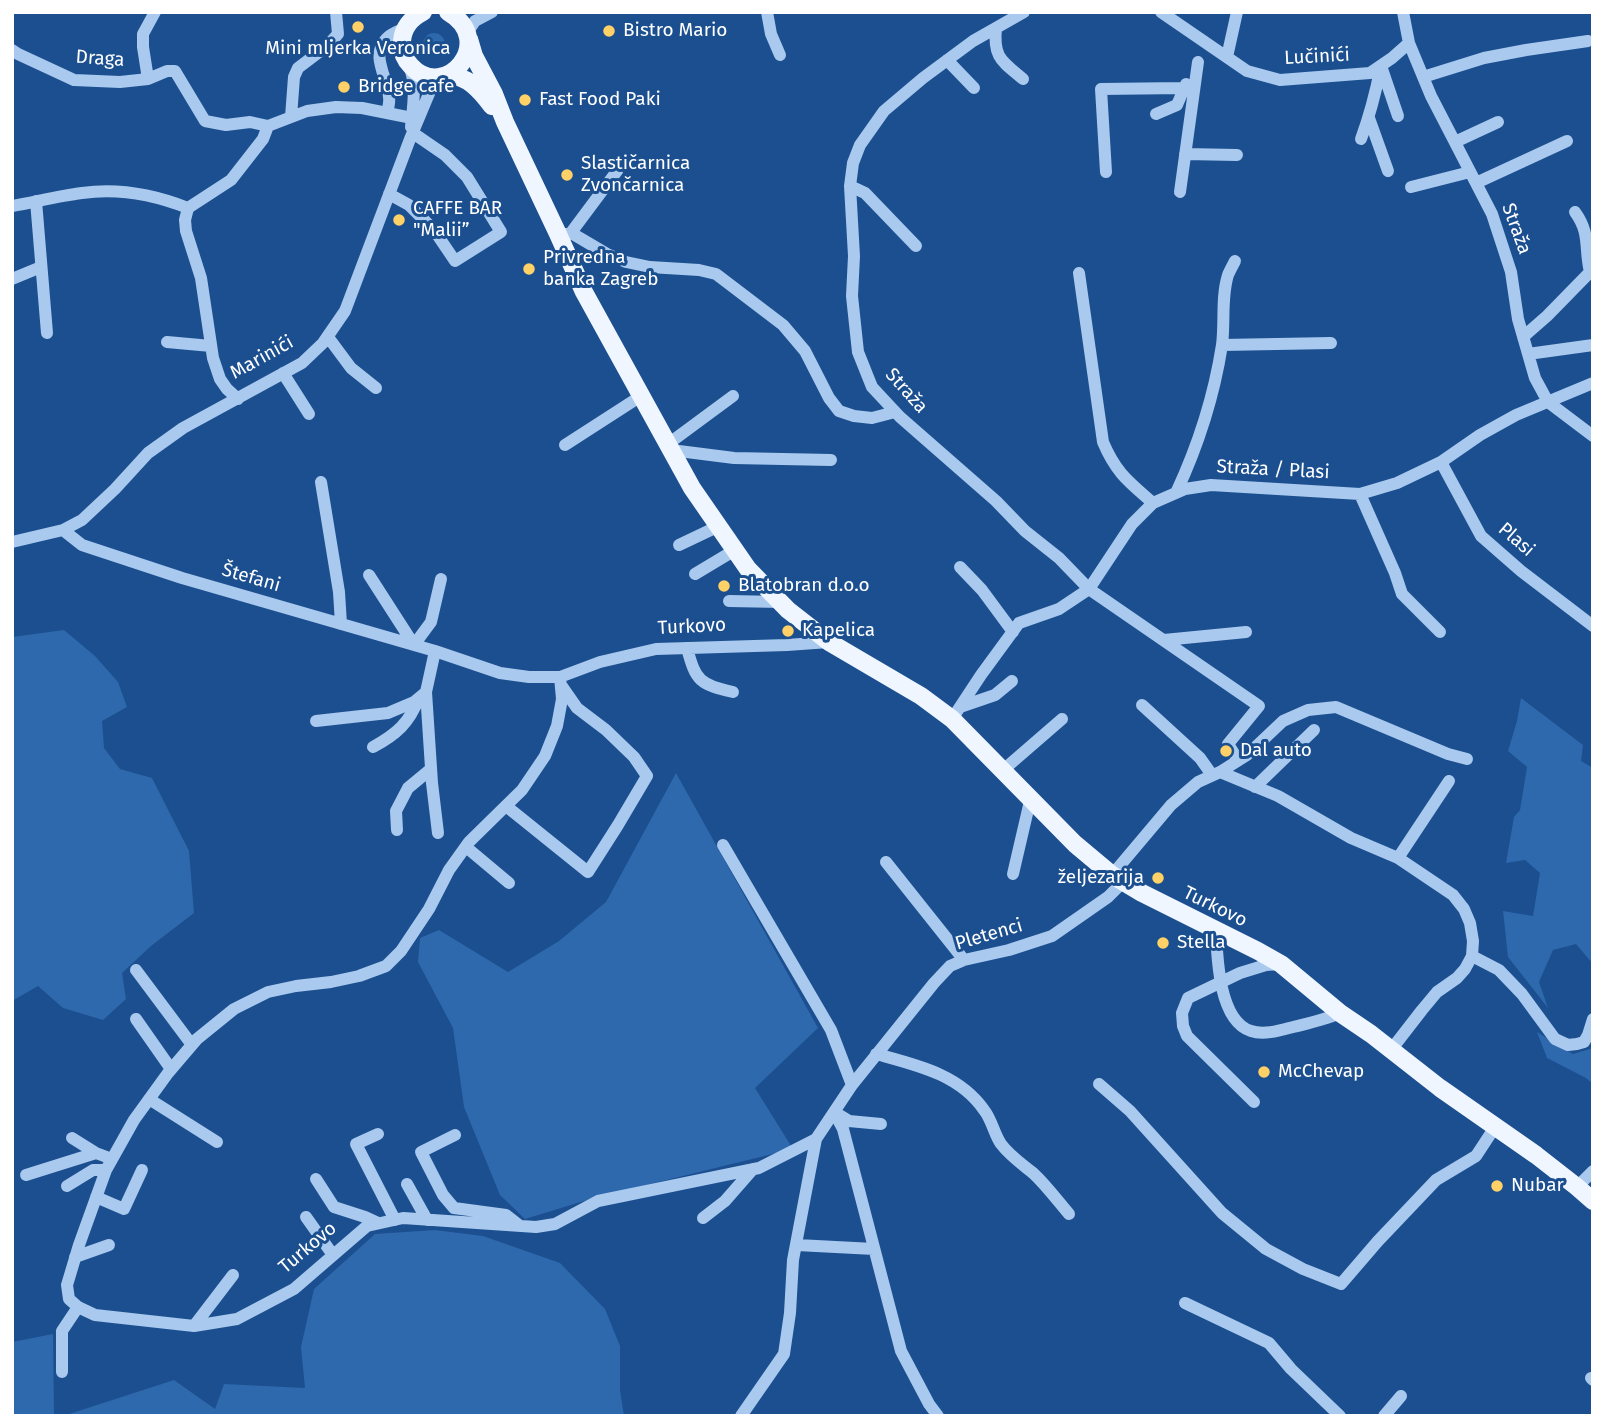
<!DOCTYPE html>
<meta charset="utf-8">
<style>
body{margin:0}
#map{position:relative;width:1605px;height:1428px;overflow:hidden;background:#1b4f8f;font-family:"Fira Sans",sans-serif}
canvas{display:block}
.frame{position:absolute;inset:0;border:14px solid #fff;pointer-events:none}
</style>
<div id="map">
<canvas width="1605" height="1428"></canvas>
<div class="frame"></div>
</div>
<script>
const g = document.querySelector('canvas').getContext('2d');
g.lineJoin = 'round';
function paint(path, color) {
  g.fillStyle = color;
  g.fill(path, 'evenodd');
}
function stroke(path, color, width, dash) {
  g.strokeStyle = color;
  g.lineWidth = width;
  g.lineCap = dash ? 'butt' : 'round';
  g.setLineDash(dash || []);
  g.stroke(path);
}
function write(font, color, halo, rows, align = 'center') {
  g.font = font + ' "Fira Sans",sans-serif';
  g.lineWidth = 6;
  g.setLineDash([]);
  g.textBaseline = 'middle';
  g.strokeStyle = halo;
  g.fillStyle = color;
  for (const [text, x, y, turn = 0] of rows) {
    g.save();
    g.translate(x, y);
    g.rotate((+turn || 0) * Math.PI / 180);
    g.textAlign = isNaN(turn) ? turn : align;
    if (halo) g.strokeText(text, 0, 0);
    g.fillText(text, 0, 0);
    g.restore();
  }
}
const green = new Path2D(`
 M423 44a11 11 0 1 1 22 0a11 11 0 1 1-22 0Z
 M64,630l31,26 23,26 9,25 -25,14 2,27 16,21 32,9 37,73 5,62 -43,33 -29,27 4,26 -23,21 -40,-12 -25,-22 -26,15v-364z
 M1521,698l62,47 -2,16 12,7v196l-17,-20 -23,6 -14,32 9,26 -40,-51 -5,-46 30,5 7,-43 -15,-13 -19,3 8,-46 6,-7 7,-43 -19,-16 9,-30z
 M676,773l142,255 -63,60 38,61 -196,48 -72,22 -25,-24 -36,-88 -11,-79 -35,-66 2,-24 19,-8 69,42 51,-31 47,-39z
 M1537,1032l36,22 20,-6v36l-7,-6 -39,-20z
 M435,1230l48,6 77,27 45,46 15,37v44l4,26h-561l111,-36 41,29 9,-25 81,4 -4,-41 13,-58 61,-55z
 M53,1334l1,82h-42v-74z`);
const minor = new Path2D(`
 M767,12l4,22 9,21
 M1024,12l-51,29 -50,37 -39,33 -24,34 -7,18 -3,23 4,70 -2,40 6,56 14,35 28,30 96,84 29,30 34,27 30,31 170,117 -31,38 10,16
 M1161,12l86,59 33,9 90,-7 22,-15 17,-15
 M1403,12l6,31 22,53 61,118 19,58 7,47 17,59 13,24 45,34
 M996,28c-3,30 6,33 27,51
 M467,33l8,-12 17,-9
 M12,50l6,4 56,26 46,2 28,-3 19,-8h8l30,50 21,4 24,-3 18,4 39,-15 29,-4 26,1 50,10
 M1227,57l10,-45
 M947,60l27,28
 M409,65c8,20 4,41 2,62
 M1381,66l17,50
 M1423,77l61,-19 42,-8 62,-9
 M148,79l-5,-32v-13l12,-22
 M387,113c1,-5 3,-10 2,-16 -1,-19 -19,-41 -3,-58 5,-6 13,-8 19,-11
 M1156,114l21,-9 9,-21
 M291,117l3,-40 4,-9 29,-22 11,-12 -2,-22
 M1369,118l19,53
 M1361,139c9,-24 15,-48 20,-73
 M1455,142l43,-20
 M1185,154l52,1
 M1106,172l-5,-83 83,-1
 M1476,183l91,-42
 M850,186l15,7 51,53
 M1411,187l59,-15
 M1180,192l18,-130
 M389,194l20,11 25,25 21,31 46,-29 -34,-55 -22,-22 -32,-22
 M36,201l11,132
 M12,206c23,-4 46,-10 70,-13 35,-5 73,2 106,15
 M1575,212c16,22 9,36 15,60
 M558,234h15l34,20 19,8 24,5 49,3 17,4 67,51 22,26 24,47 10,13 15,5 18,2 23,-6
 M570,234l47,-63
 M1079,273l24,169c13,31 26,40 50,61
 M12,279l29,-12
 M328,337l23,31 25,20
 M1523,337l24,-21 46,-47
 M167,342l44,4
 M1222,345l109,-2
 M1528,354l65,-9
 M283,373l26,41
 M238,399l-11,-10 -7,-10 -7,-21 -12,-80 -15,-47 -1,-11 3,-12 43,-28 32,-41 5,-13
 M668,444l65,-48
 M565,445l76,-49
 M671,450l63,8 97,2
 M1441,462l40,74 40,35 72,55
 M321,482l18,110 2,32
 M1176,493c22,-47 38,-97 46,-148 3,-23 -1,-48 6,-70 2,-5 5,-10 7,-14
 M1360,494l35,79 7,21 38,38
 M63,530l19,15 100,33 253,73 65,22 29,4h31l40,-15 56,-13 131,-4 42,-3
 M12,542l51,-12 19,-10 33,-31 33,-36 35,-25 119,-65 21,-20 22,-32 65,-172 26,-62
 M679,545l40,-19
 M960,567l22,23 31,42
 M695,574l40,-24
 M369,575l45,70 17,-23 10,-43
 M729,601l52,1
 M1164,640l82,-8
 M687,648c9,34 13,36 46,44
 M435,651l-9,41 6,91 6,50
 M560,677l2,22 -5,27 -12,30 -23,34 -53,52 -20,28 -20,39 -28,42 -15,15 -27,10 -28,6 -35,4 -28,6 -34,17 -37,30 -29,34 -34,47 -28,50 -27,75 -12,40 2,14 9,8 17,8 99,11 43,-7 57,-30 73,-63 36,-8 133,9 19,-3 43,-23 161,-33 57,-29
 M1142,705l58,53 12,17
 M960,707l35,-12 17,-14
 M952,719l29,-44 38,-52 40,-14 30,-20 43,-65 21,-21 32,-14 26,-4 149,9 37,-11 44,-21 39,-27 36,-20 77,-32
 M316,721l72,-8 26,-11 12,-10
 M373,747c24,-13 36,-24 46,-49
 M1002,771l60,-52
 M1220,772l58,24 73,42 47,20 55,37 11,14 6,14 3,18 -1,15 -7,13 -8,9 -20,14 -15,18 -31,40
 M1255,787l59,-57
 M506,806l82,66 30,-47 29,-49 -13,-19 -28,-27 -29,-22 -16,-23
 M397,830l-1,-19 12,-23 23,-19
 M723,845l108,185 21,55
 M466,847l43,36
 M1398,858l51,-77
 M886,862l78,98
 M1013,874l17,-73
 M1112,875l59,-70 27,-23 22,-10 27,-17 36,-34 25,-11 28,-3 112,47 19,5
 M1216,930c1,28 3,91 35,101 12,4 27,0 38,-3 17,-4 35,-8 51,-15
 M1472,956l27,14 23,24 33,45 13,6 9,-1 7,-2 4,-7 5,-16
 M136,970l56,75
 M136,1019l35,50
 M876,1054c40,11 83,20 108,56 8,10 10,24 17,34 9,12 21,20 32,29 13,12 24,27 36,41
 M1099,1084l31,27 92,102 44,36 37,20 38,15 37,-43 58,-61 40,-24 19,-29
 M149,1099l68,43
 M1254,1102l-67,-66 -4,-10 -1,-13 6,-15 52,-25 26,-8 15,-1
 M834,1112l9,17 58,222 28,53 9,12
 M834,1112l15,9 32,3
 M378,1134l-22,10 39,76
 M455,1135l-34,17 22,43 11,13 52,7 14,11
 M72,1138l24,15
 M26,1175l70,-22 16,6
 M316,1179l18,28 31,10 13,6
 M407,1184l20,36
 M67,1186l26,-16h13
 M1577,1187l16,-16
 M96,1197l28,12 18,-39
 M306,1217l27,38
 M703,1218l22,-17 28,-32
 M797,1245l77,4
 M75,1257l34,-12
 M1185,1303l84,40 22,26 49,47
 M194,1326l39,-51
 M62,1372v-41l16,-24
 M1591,1378l2,2
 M741,1416l43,-62 6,-41 3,-53 23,-121 36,-54 82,-102 16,-17 14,-6 45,-10 43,-14 56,-39 14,-14
 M1384,1416l17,-20`);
const major = new Path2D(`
 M423,12c-12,6 -20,16 -21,29 -1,10 2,18 9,25 34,37 87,-25 37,-54
 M469,39l5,17 20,38 11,28 53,112 26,58 108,196 56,81 40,41 41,32 92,54 31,23 123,125 37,31 30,18 116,58 23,13 59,49 31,21 69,54 96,67 41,32 16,14
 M448,75c20,1 32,15 44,31`);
const markers = [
 [358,27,7,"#ffd166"],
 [609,31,7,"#ffd166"],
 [344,87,7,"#ffd166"],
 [525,100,7,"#ffd166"],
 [567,175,7,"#ffd166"],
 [399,220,7,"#ffd166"],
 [529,269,7,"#ffd166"],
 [724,586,7,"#ffd166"],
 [788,631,7,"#ffd166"],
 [1226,751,7,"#ffd166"],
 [1158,878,7,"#ffd166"],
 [1163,943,7,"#ffd166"],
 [1264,1072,7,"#ffd166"],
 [1497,1186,7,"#ffd166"]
];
const poiNames = [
 ["Bistro Mario",623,31],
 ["Mini mljerka Veronica",358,49,"center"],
 ["Bridge cafe",358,87],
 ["Fast Food Paki",539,100],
 ["Slastičarnica",581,164],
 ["Zvončarnica",581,186],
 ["CAFFE BAR",413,209],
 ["\"Malii”",413,231],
 ["Privredna",543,258],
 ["banka Zagreb",543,280],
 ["Blatobran d.o.o",738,586],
 ["Kapelica",802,631],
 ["Dal auto",1240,751],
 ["željezarija",1144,878,"right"],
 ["Stella",1177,943],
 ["McChevap",1278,1072],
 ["Nubar",1511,1186]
];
const streetNames = [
 ["Lučinići",1317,57,-3],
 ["Draga",100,59,4],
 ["Straža",1516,229,70],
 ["Marinići",262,358,-29],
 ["Straža",906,391,48],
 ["Straža / Plasi",1273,470,3],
 ["Plasi",1516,540,41],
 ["Štefani",251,578,16],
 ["Turkovo",692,627,-3],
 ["Turkovo",1215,907,26],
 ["Pletenci",989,935,-16],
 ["Turkovo",308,1248,-40]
];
paint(green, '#2e69ad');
stroke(minor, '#a9c9ee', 12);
stroke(major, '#f0f6ff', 18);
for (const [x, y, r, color] of markers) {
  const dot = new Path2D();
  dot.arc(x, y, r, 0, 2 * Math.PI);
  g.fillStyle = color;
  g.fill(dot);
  stroke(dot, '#1b4f8f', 2.5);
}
write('19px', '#fff', '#1b4f8f', poiNames, 'left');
write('19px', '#fff', '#1b4f8f', streetNames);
</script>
